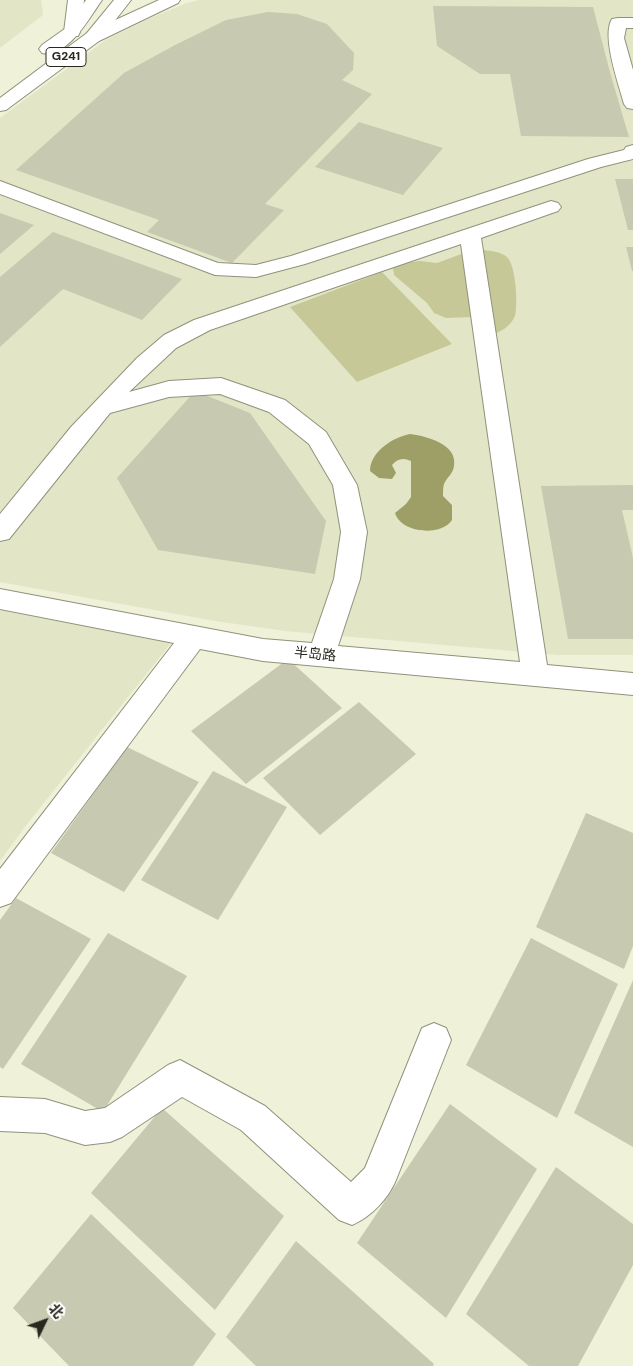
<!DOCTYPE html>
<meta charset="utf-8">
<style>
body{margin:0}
#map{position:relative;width:633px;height:1366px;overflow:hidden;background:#eff1d8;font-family:"DM Sans","Noto Sans SC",sans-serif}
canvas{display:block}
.north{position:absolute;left:20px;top:1296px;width:50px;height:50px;-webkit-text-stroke:4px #fff;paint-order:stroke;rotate:48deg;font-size:14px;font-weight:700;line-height:20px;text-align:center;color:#27281e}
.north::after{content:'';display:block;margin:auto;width:18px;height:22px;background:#27281e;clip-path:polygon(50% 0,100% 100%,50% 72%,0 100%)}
</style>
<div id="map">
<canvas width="633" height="1366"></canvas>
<div class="north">北</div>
</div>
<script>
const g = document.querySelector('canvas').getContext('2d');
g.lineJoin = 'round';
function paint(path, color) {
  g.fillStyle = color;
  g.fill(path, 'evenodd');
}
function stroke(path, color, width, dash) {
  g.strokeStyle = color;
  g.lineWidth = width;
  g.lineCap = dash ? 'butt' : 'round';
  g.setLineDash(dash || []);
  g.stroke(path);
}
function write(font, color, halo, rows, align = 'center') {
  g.font = font + ' "DM Sans","Noto Sans SC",sans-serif';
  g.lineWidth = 4.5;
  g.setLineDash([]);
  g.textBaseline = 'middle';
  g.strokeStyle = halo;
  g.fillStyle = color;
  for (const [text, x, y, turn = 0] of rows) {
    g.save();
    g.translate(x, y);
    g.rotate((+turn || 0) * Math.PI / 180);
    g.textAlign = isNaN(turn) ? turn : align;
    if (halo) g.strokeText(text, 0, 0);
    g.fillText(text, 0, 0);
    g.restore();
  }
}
const built = new Path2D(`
 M0,0h41l2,15 -43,33z
 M199,0h434v655h-75l-273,-24 -70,-10 -215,-39v-464l107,-79 41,-20 39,-16z
 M0,610l171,33 -147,185 -24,33z`);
const green = new Path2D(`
 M484,250c8,1 17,2 23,7 9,8 11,48 8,59 -4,10 -14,16 -24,19l-17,-18 -28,1 -12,-5 -7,-10 -33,-28 -1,-7 12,-5 15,-2 17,2 27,-10z
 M382,272l70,72 -95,38 -67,-75z`);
const water = new Path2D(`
 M410,434c16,2 48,10 44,32 -1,8 -7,11 -10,18 -1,3 -1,8 -1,12l9,9v15c-11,17 -51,13 -57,-7l11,-9 5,-7v-36c-8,-4 -14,-2 -19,4l4,8 -4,6 -13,-1 -9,-7c0,-19 23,-34 40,-37z`);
const building = new Path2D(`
 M433,6l160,1 18,69 18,61 -108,-1 -11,-62h-30l-43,-28z
 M268,12l29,2 30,10 27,29 -1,17 -11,10 30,14 -107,110 19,6 -52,53 -85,-31 12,-12 -143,-50 108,-97 51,-28 51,-25z
 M359,122l84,26 -40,47 -88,-28z
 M615,179h18v51h-5z
 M0,213l34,12 -34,29z
 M53,232l129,47 -40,41 -79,-31 -63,58v-70z
 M626,247h7v24h-1z
 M195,391l55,22 76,108 -11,53 -157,-24 -41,-72z
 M633,485v25h-11l11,48v81h-65l-27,-153z
 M288,659l54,49 -96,76 -55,-53z
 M359,702l57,52 -96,81 -57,-57z
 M127,747l72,35 -75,110 -73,-39z
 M213,771l74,36 -69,113 -77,-40z
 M586,813l47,20v113l-9,23 -88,-42z
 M16,898l75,41 -88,130 -3,-2v-147z
 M108,933l79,43 -84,136 -82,-48z
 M531,938l87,46 -61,134 -91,-53z
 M633,980v167l-59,-34z
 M450,1104l87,65 -91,149 -89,-75z
 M162,1108l122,108 -69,94 -124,-117z
 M556,1167l77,57v41l-55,101h-49l-63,-52z
 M91,1214l125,120 -23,32h-124l-56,-58z
 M296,1241l138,123 -1,2h-177l-30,-29z`);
const minor = new Path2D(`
 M618,18h15v10h-7l-2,10 9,32v39l-6,-1 -3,-4c-5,-19 -23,-68 -12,-85z
 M633,145v14l-32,8 -296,97 -49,13 -41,-2 -215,-81v-13l218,82 38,2 35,-9 297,-97 36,-9 2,-3z
 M551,201l7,2 3,4 -3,4 -77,27 66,427 86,8v22l-370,-34 -63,-12 -189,254 -11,4v-38l174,-226 -174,-34v-20l263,50 49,4 22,-64 7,-47 -8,-47 -24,-41 -40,-32 -49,-18 -51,3 -59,16 -101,126 -9,2v-27l71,-87 66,-69 27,-23 30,-15zM461,244l59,418 -182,-16 22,-67 7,-47 -10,-47 -31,-53 -41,-32 -64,-22 -52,3 -40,11 47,-44 34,-18z
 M434,1023l12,5 5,12 -55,140c-8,19 -25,37 -44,45l-13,-5 -98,-90 -59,-33 -60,40 -12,5 -25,3 -40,-12 -45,-2v-34l45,2 40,12 20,-3 63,-43 12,-5 85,46 86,76 14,-14 57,-140z`);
const major = new Path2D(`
 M68,0h16l-4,32 -2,4h-12l-2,-4z
 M159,0h21l-2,3 -79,38h-12l-2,-4 2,-4z`);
const highway = new Path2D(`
 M86,0h16c-12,17 -35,59 -60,53l-3,-4 3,-4 24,-17z
 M114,0h17l-32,41 -93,69 -6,1v-13l87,-65z`);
const shields = [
 [66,57,40]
];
const shieldNames = [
 ["G241",66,57]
];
const streetNames = [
 ["半岛路",315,655,5]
];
paint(built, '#e3e6c6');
paint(green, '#c6c997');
paint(water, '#9d9f66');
paint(building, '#c7c9b1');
stroke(minor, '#90927b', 2);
stroke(major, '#90927b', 2);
stroke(highway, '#90927b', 2);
paint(minor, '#fff');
paint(major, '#fff');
paint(highway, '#fff');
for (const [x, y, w] of shields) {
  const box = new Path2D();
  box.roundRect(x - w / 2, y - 9.5, w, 19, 4);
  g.fillStyle = '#fff';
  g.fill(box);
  stroke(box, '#27281e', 1);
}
write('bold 12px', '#27281e', null, shieldNames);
write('14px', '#27281e', '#fff', streetNames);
</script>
